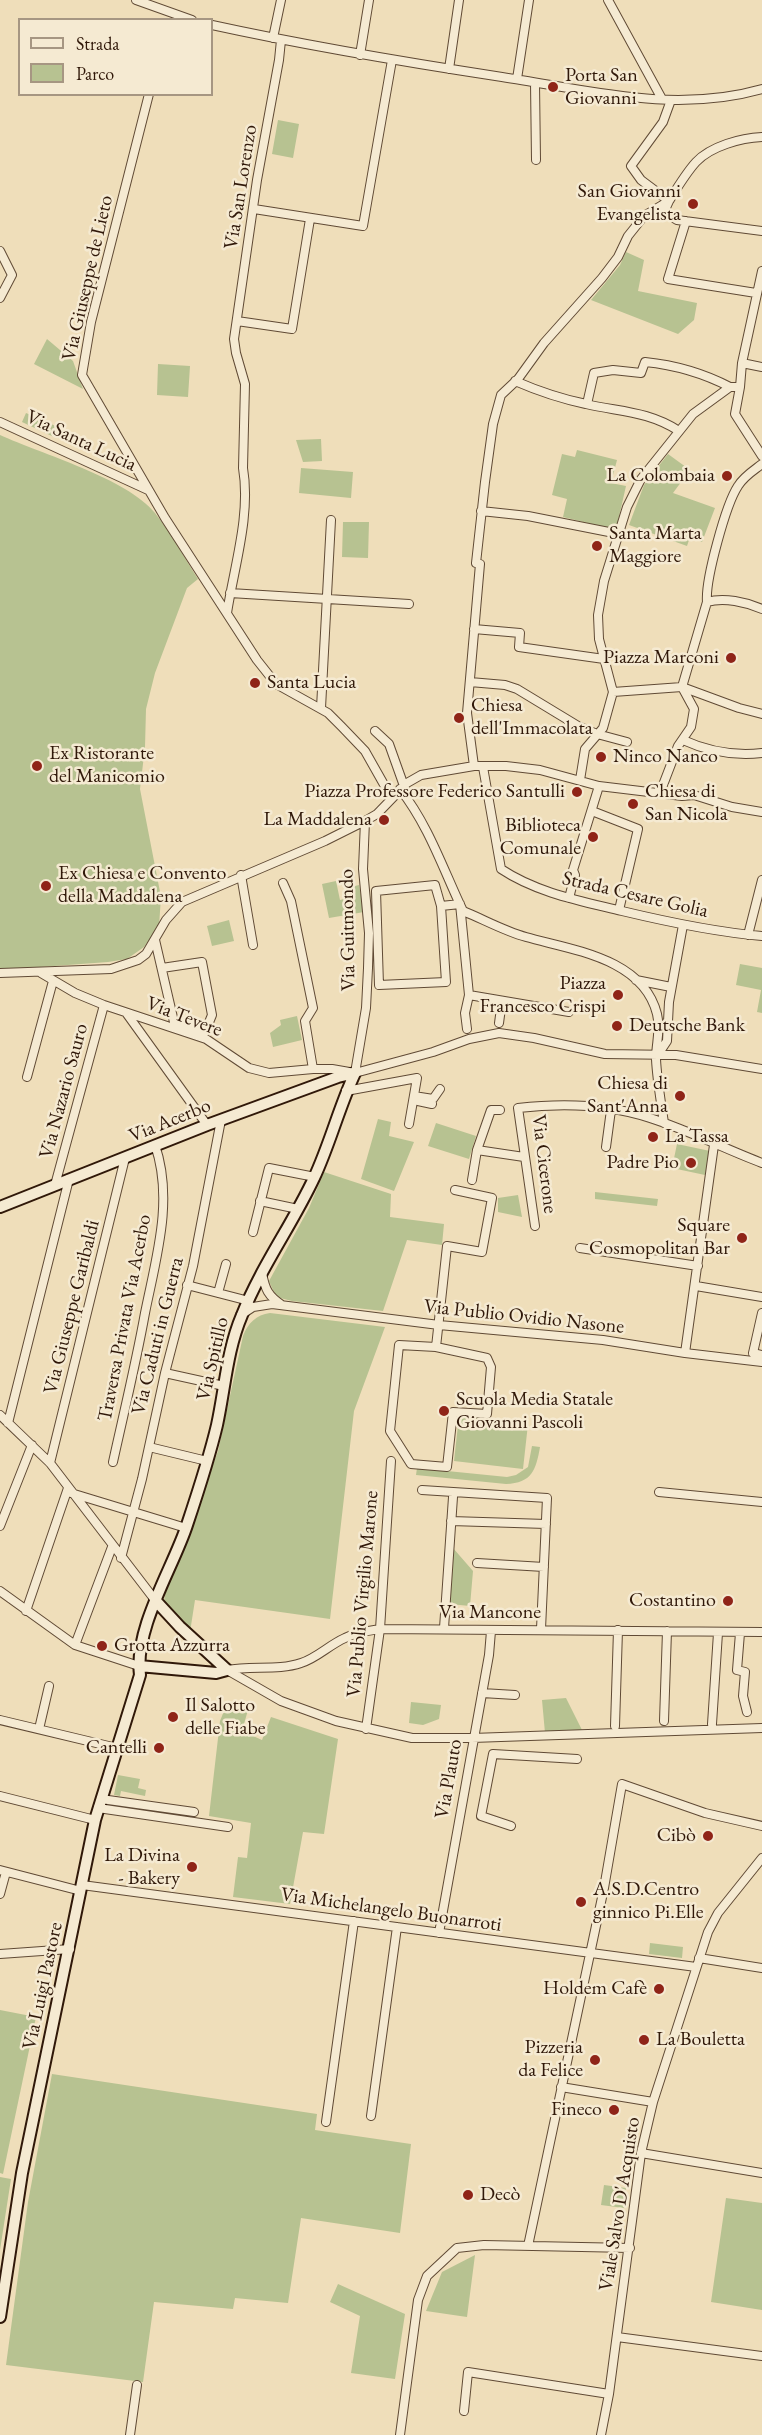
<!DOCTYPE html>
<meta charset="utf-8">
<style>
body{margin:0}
#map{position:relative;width:762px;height:2435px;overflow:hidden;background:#efdeba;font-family:"EB Garamond",serif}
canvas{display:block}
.legend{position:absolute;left:18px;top:18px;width:195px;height:78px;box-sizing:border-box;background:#f5ead2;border:2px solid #a69682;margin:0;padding:8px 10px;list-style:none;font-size:18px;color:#301809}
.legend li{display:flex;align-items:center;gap:12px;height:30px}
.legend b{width:30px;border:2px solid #a69682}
</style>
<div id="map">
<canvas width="762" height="2435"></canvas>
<ul class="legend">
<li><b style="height:8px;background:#f5ead2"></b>Strada</li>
<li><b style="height:16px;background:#b7c291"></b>Parco</li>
</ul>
</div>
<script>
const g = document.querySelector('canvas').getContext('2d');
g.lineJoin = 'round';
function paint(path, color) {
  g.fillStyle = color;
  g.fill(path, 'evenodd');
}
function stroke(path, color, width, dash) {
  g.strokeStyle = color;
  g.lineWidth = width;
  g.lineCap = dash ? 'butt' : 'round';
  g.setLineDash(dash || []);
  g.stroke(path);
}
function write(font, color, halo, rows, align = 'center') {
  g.font = font + ' "EB Garamond",serif';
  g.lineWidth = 5;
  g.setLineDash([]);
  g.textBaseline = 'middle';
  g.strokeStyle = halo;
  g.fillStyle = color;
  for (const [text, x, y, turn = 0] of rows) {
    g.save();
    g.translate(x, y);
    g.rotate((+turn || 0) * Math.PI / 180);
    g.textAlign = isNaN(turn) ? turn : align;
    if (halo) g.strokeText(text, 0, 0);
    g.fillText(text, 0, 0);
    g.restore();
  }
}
const green = new Path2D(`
 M278,120l21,4 -6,34 -21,-4z
 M626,252l18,8 -6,31 59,12 -3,17 -16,14 -87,-34 29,-35z
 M47,339l26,22 10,28 -49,-25z
 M158,364l32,2 -2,31 -31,-2z
 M26,413l32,14 -4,10 -32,-15z
 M0,435c41,19 127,43 155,78 16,20 29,44 43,66l-11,9 -32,85 -9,36 -1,38 -5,42 21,108 -2,29 -15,21 -17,12 -19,3 -108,8z
 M321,439l1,22 -19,1 -7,-22z
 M577,450l40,10 -6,23 15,3 -10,44 -53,-13 4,-18 -15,-4 10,-41 13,3z
 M668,454l22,16 -17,23 42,15 -13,34 -12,-5 -3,9 -58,-21 15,-40z
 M301,468l52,4 -2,26 -52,-5z
 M343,522h26l-1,36 -26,-1z
 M336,881l4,19 13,-3 -2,-10 8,-2 5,27 -35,6 -7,-34z
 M229,920l5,21 -22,5 -5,-20z
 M740,964l22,4v45l-5,-1 4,-22 -25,-5z
 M297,1016l5,24 -29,7 -3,-14 11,-8 -1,-5z
 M378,1119l13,3 -2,14 25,6 -20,49 -33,-12z
 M436,1123l40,13 -7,23 -41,-13z
 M677,1144l33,7 -5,24 -33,-7z
 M324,1172l67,22 -1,23 54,7 -2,21 -35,-5 -24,71 -91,-10 -16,-4 -7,-16 40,-73z
 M595,1192l63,7 -1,7 -62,-7z
 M518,1195l4,22 -24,-5v-14z
 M270,1313l115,14 -31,84 -24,208 -135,-19 -5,32 -27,-26 2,-11 53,-144 25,-115c5,-13 13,-21 27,-23z
 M459,1416l69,8 -5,45 -69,-8z
 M532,1446l8,1c-4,23 -8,36 -34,37l-90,-9 1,-7 90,9 9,-2 12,-8z
 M453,1548l20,23 -3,35 -21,-2z
 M566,1698l16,32 -37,3 -3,-33z
 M228,1701l20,9 -6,21 20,9 9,-23 67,22 -14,95 -21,-2 -13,72 -57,-7 5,-40 9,1 4,-35 -42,-7 11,-95z
 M411,1702l30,3 -2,14 -16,6 -14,-2z
 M118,1775l22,4 -2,9 8,2 -1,6 -24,-5 -1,5 -6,-1z
 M650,1943l33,4 -1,11 -33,-4z
 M0,2010l36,7 -33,157 -3,-1z
 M52,2074l265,40 -2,16 96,14 -11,89 -99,-15 -13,85 -53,-5 -2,11 -79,-7 -11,80 -137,-17 22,-163z
 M0,2177l11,2 -11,71z
 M604,2185l22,3 -2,20 -23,-3z
 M726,2198l36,5v107l-51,-8z
 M475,2255l-8,62 -41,-6 16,-39z
 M338,2284l67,30 -10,65 -44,-6 9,-57 -30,-14z`);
const street = new Path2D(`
 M136,0l56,20
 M608,0l54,99
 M212,25c96,21 192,37 290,52 87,13 172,37 260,12
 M273,38l8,-38
 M360,55l9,-55
 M449,69l10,-69
 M517,79l12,-79
 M535,83l1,77
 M149,94l-58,228 -9,53 83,143 92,142 19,24 52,29 14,14 23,24 26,46
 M671,100l-8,22 -32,44 10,14 28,21c8,-13 17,-28 27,-39 15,-16 45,-24 66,-25
 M254,209l109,17 29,-166
 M686,221l-18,58 88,14
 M0,251l12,24 -12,23
 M237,321l55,8 18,-110
 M742,363l20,4
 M515,381c23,10 47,18 71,23 34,8 62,7 93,27
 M740,387l-5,27 27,42
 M587,404l7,-31 19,-3 28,3 4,-11c30,3 58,11 85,25
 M0,422l148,68
 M481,511l47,5 91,18
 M230,593l179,11
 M707,602c-2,-22 19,-98 31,-116 6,-10 15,-15 24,-22
 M762,609c-16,-7 -38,-12 -55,-7l-25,85 57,21 23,6
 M227,613c7,-46 24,-98 16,-145l2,-84 -9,-31 -2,-14 23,-159 22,-120 2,-20
 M474,629l46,4 -1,14 85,12
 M470,682l35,3 12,4 61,37 19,8 30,8
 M613,692l69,-5 12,22 -3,18 -13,19 -15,39 -6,9
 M321,708l10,-188
 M375,731l14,13 15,42
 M683,740c26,12 51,16 79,13
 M474,766l-7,-53 13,-149 -4,-1 9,-81 8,-58 8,-29 17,-16 26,-36 58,-65 16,-21 10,-21 16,-20 25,-15 -5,11 13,8 85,11
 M483,767l18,102c36,24 80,32 121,42 46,11 92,21 140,25
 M580,780l5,-31 18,-21 10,-36 -14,-53 -1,-24 6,-34 23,-74 14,-28 52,-65 37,-27h10l2,-24 20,-92
 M400,789c29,37 43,80 63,122 20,8 41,20 63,26 46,13 117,21 131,77 4,16 -1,29 -1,45 1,21 5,43 8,64
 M592,811l46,18 -19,81
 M241,875l12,70
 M283,883l8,18 22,107 -8,13 8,48
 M569,898l6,-23 -2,-5 26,-84
 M441,906l-6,-21 -59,6 3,94 67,-3 -5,-76 19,-2 9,91 -4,18 2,16
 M748,935l14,-55
 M155,940l19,82 31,10 7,-17 -10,-53 -40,6
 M0,973l111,-4 27,-9 8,-6 20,-34 16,-18 143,-61 40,-20 12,-7 30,-31 14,-8 53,-9h32l34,4 59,16 83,10 12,-1 38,12 30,5
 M41,973l34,20 29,12 102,34 43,29 20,5 44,-4h19l23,4 78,-21 36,-13 30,-6 35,5 71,16 71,1 86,14
 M636,980l35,7
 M469,995l100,17
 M127,1014l80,111
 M499,1023l3,-22
 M659,1053l8,-12 2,-39 14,-77
 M355,1073l11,-65 2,-40 1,-35 -6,-64 2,-48
 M27,1077l26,-96
 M346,1091l71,-13 -8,46
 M414,1096l19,3 7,-10
 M418,1101l14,3
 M606,1147l5,-37
 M477,1150l14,-40h9
 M472,1180l5,-30 47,7
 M55,1185l49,-180
 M260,1201l38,8
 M535,1226l-17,-118c44,-5 90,-4 132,10 38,12 75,31 112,45
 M253,1232l16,-64 46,9
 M580,1248l118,18
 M262,1273c3,16 6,23 20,32
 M187,1285l62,16
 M696,1286l66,11
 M218,1293l8,-29
 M244,1313l9,-6 19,-3 167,21 164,15 82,13 77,9
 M762,1313l-9,40 9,2
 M436,1347l51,11 4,9 -4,47 -34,-2 -6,55 -36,-3 -21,-33 9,-86 37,2 11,-101 35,6 10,-54 -37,-8
 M685,1353l29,-208
 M165,1373l59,13
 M0,1415l50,48 105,137
 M8,1423l61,-244
 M149,1447l58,14
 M113,1462c11,-50 23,-99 32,-149 11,-55 29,-113 10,-168
 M50,1463l75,-305
 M422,1490l125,8 -6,131
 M659,1492l103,10
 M71,1493l115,35
 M451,1521l95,3
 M0,1526l32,-81
 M121,1558l21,-79 23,-106 28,-107 28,-146
 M477,1563l67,4
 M0,1591l75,54 64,21
 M26,1611l42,-123
 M444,1628l9,-131
 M740,1633l-3,37 8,2 -2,24 4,16
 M75,1645l37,-98
 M227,1670l54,31 55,20 76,17h60l290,-10
 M227,1670c24,-5 51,1 74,-7 16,-5 28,-18 44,-25 11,-6 23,-7 35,-9l382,3
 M482,1693l33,2
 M0,1720l117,28
 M664,1721l3,-90
 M712,1724l6,-91
 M615,1726l3,-96
 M39,1729l10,-43
 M366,1729l14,-100 11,-168
 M0,1796l95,24
 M101,1799l93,13
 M98,1808l130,19
 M511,1826l-30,-10 12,-62 84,5
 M0,1870l81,21
 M82,1885l614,82
 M0,1894l6,-22
 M439,1933l50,-278 2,-24
 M0,1954l70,-5
 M699,1958l63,10
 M561,2087l92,15
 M371,2116l26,-189
 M326,2122l28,-201
 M641,2153l121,20
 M528,2246l76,-358 18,-104 83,29 57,13
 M617,2337l145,19
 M464,2411l4,-39 141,22
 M130,2435l7,-50
 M400,2435l18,-135 9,-24 30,-28 27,-3 146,3
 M601,2435l8,-41 32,-241 12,-51 55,-170 10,-19 44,-55`);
const secondary = new Path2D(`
 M0,1207l207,-82 131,-48 17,-4
 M139,1666l77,7 11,-3 -47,-43 -25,-27
 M0,2317l22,-144 73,-353 45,-145c-6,-47 33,-107 47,-150 11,-33 22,-66 30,-100 8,-37 10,-75 25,-110 19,-48 50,-90 72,-137 16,-34 25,-71 41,-105`);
const markers = [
 [553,87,6,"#8f2418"],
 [693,204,6,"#8f2418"],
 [727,476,6,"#8f2418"],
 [597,546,6,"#8f2418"],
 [731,658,6,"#8f2418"],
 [255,683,6,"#8f2418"],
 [459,718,6,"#8f2418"],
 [601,757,6,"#8f2418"],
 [37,766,6,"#8f2418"],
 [577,792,6,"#8f2418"],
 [633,804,6,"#8f2418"],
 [384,820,6,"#8f2418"],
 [593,837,6,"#8f2418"],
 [46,886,6,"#8f2418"],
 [618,995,6,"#8f2418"],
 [617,1026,6,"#8f2418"],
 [680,1096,6,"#8f2418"],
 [653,1137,6,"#8f2418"],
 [691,1163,6,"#8f2418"],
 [742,1238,6,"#8f2418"],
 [444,1411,6,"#8f2418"],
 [728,1601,6,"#8f2418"],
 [102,1646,6,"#8f2418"],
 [173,1717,6,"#8f2418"],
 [159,1748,6,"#8f2418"],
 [708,1836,6,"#8f2418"],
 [192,1867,6,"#8f2418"],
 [581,1902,6,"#8f2418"],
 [659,1989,6,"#8f2418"],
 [644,2040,6,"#8f2418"],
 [595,2060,6,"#8f2418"],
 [614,2110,6,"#8f2418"],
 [468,2195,6,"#8f2418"]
];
const poiNames = [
 ["Porta San",565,76,"left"],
 ["Giovanni",565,99,"left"],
 ["San Giovanni",681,192],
 ["Evangelista",681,215],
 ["La Colombaia",715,476],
 ["Santa Marta",609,534,"left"],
 ["Maggiore",609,557,"left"],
 ["Piazza Marconi",719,658],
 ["Santa Lucia",267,683,"left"],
 ["Chiesa",471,706,"left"],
 ["dell'Immacolata",471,729,"left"],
 ["Ex Ristorante",49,754,"left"],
 ["del Manicomio",49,777,"left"],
 ["Ninco Nanco",613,757,"left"],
 ["Piazza Professore Federico Santulli",565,792],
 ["Chiesa di",645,792,"left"],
 ["San Nicola",645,815,"left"],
 ["La Maddalena",372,820],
 ["Biblioteca",581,826],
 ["Comunale",581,849],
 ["Ex Chiesa e Convento",58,874,"left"],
 ["della Maddalena",58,897,"left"],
 ["Piazza",606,984],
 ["Francesco Crispi",606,1007],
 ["Deutsche Bank",629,1026,"left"],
 ["Chiesa di",668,1084],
 ["Sant'Anna",668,1107],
 ["La Tassa",665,1137,"left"],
 ["Padre Pio",679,1163],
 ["Square",730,1226],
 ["Cosmopolitan Bar",730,1249],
 ["Scuola Media Statale",456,1400,"left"],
 ["Giovanni Pascoli",456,1423,"left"],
 ["Costantino",716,1601],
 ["Grotta Azzurra",114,1646,"left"],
 ["Il Salotto",185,1706,"left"],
 ["delle Fiabe",185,1729,"left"],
 ["Cantelli",147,1748],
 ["Cibò",696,1836],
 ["La Divina",180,1856],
 ["- Bakery",180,1879],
 ["A.S.D.Centro",593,1890,"left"],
 ["ginnico Pi.Elle",593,1913,"left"],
 ["Holdem Cafè",647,1989],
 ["La Bouletta",656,2040,"left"],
 ["Pizzeria",583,2048],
 ["da Felice",583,2071],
 ["Fineco",602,2110],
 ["Decò",480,2195,"left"]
];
const streetNames = [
 ["Via San Lorenzo",241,187,-81],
 ["Via Giuseppe de Lieto",88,278,-77],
 ["Via Santa Lucia",81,441,25],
 ["Strada Cesare Golia",635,895,13],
 ["Via Guitmondo",348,930,-91],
 ["Via Tevere",184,1017,21],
 ["Via Nazario Sauro",64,1091,-75],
 ["Via Acerbo",170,1121,-22],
 ["Via Cicerone",544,1164,83],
 ["Via Giuseppe Garibaldi",72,1307,-76],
 ["Via Publio Ovidio Nasone",524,1317,6],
 ["Traversa Privata Via Acerbo",125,1318,-79],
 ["Via Caduti in Guerra",158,1336,-76],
 ["Via Spitillo",213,1359,-77],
 ["Via Publio Virgilio Marone",363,1594,-85],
 ["Via Mancone",490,1613],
 ["Via Plauto",449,1779,-80],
 ["Via Michelangelo Buonarroti",391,1910,8],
 ["Via Luigi Pastore",43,1986,-78],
 ["Viale Salvo D'Acquisto",620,2204,-81]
];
paint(green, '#b7c291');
stroke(street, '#604a35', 10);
stroke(secondary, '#301809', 14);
stroke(street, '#f5ead2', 8);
stroke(secondary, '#f5ead2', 10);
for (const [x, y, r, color] of markers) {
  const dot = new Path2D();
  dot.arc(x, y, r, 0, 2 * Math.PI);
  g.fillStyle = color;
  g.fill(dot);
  stroke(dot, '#f5ead2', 2);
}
write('20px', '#301809', '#f5ead2', poiNames, 'right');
write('20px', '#301809', '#f5ead2', streetNames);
</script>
